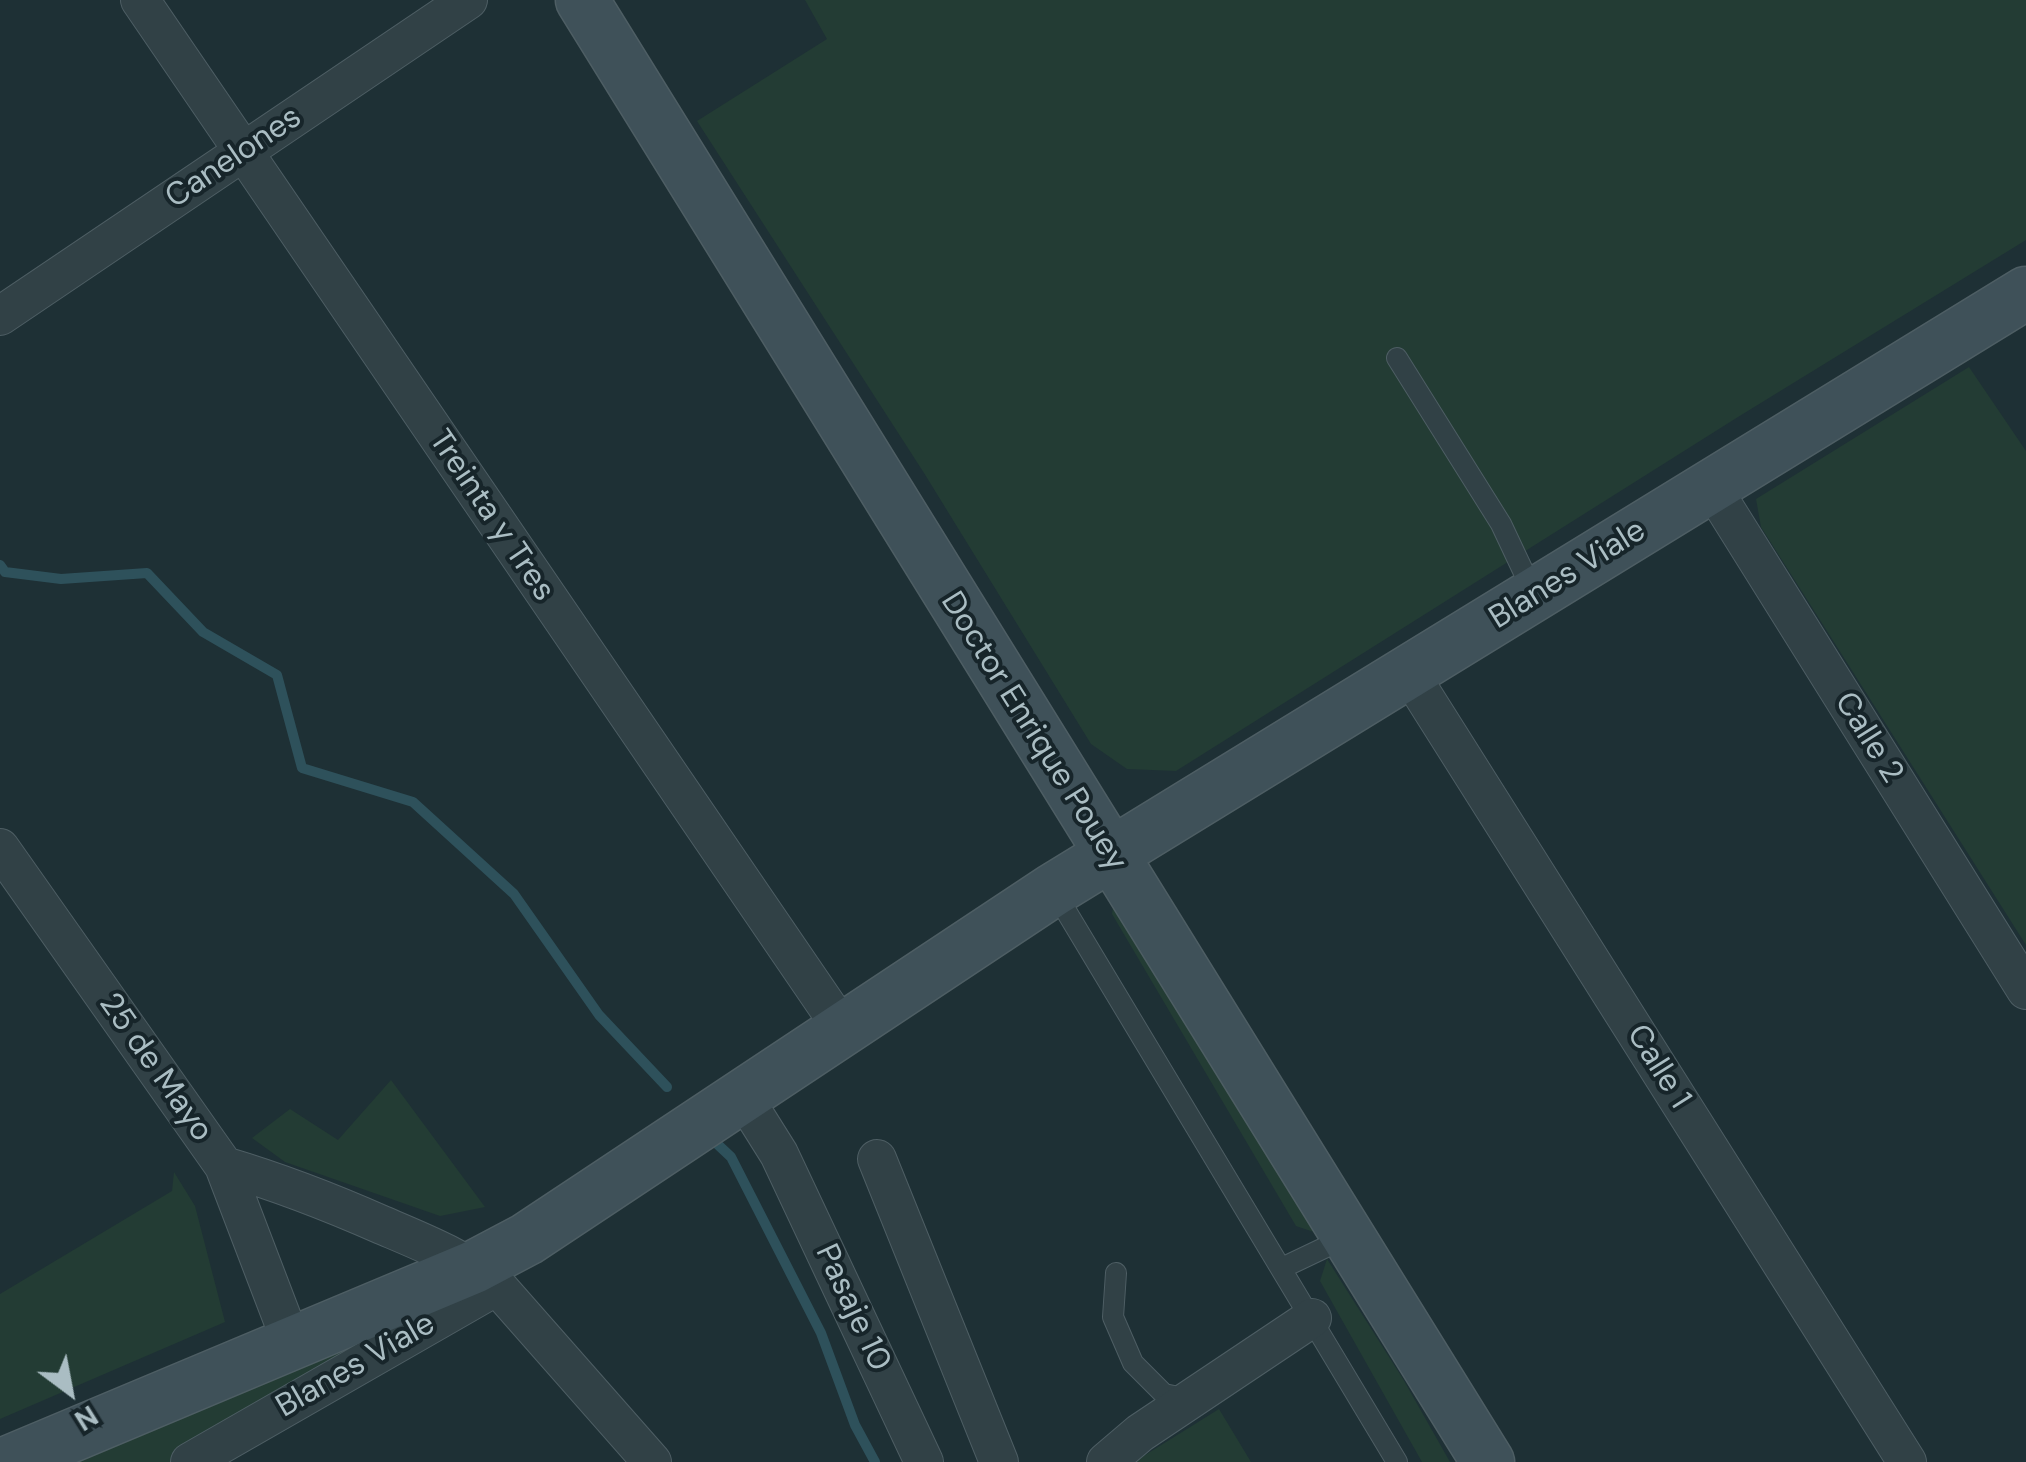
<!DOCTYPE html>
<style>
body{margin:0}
#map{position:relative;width:2026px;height:1462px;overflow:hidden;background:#1e3035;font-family:"DM Sans",sans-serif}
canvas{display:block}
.north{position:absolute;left:20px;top:1342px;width:100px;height:100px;-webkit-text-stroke:8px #17252a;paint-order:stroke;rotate:148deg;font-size:28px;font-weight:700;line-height:40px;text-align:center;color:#aabdc3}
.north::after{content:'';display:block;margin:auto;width:35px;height:45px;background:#aabdc3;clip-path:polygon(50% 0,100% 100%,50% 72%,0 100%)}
</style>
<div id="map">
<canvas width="2026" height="1462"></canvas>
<div class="north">N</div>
</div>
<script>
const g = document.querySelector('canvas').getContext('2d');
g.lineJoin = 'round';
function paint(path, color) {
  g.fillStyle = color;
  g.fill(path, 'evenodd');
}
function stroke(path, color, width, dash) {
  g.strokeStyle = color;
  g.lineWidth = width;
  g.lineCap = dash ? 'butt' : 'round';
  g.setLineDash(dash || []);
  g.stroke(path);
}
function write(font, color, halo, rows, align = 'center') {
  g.font = font + ' "DM Sans",sans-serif';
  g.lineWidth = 8;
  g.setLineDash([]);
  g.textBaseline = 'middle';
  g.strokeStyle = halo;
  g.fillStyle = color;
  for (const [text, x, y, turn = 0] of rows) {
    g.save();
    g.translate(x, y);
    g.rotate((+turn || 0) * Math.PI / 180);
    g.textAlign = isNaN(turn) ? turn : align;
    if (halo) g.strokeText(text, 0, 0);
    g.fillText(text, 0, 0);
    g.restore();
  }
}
const green = new Path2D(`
 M805,0h1221v240l-288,177 -562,354 -49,-2 -36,-25 -167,-271 -227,-352 130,-82z
 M1969,367l57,84v494l-265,-418 -5,-28z
 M1113,908l207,326 -24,-8 -184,-312z
 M391,1080l94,127 -45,9 -155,-54 -33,-24 38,-29 48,31z
 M174,1172l21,34 30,116 -225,97v-125l172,-103z
 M1327,1259l76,120 47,83h-28l-102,-181z
 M451,1292l-277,170h-121z
 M1219,1409l32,53h-117z`);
const stream = new Path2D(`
 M0,565l5,7 56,7 86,-6 56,59 74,43 25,93 111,34 101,92 85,121 68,72
 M714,1141l17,16 90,176 34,92 20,37`);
const lane = new Path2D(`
 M1397,358l104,166 33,70
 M1054,891l343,571
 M1282,1268l65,-31
 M1116,1273l-3,44 20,46 31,31 24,5`);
const street = new Path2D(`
 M140,0l704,1031
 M0,316l468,-316
 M1711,486l315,504
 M1409,673l498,789
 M0,848l224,318 68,178
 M742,1095l37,59 145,308
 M877,1159l122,303
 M497,1286l155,176
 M190,1462l307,-176c-34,-28 -75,-44 -115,-61 -52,-23 -104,-43 -158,-59
 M1106,1462l34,-29 172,-115`);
const secondary = new Path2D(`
 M582,0l906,1462
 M9,1462l465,-195 53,-28 526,-349 973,-597`);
const streetNames = [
 ["Canelones",234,158,-34],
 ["Treinta y Tres",491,516,56],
 ["Blanes Viale",1568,575,-32],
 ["Doctor Enrique Pouey",1033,732,58],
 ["Calle 2",1868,738,58],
 ["Calle 1",1658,1067,58],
 ["25 de Mayo",155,1068,55],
 ["Pasaje 10",852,1308,65],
 ["Blanes Viale",356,1366,-30]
];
paint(green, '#233c34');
stroke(stream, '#2e515b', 10);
stroke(lane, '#4e5e64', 22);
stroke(street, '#4e5e64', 40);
stroke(secondary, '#4e5e64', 55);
stroke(lane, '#314146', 20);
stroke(street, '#314146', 38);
stroke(secondary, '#3f5159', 52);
write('32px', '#aabdc3', '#17252a', streetNames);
</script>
